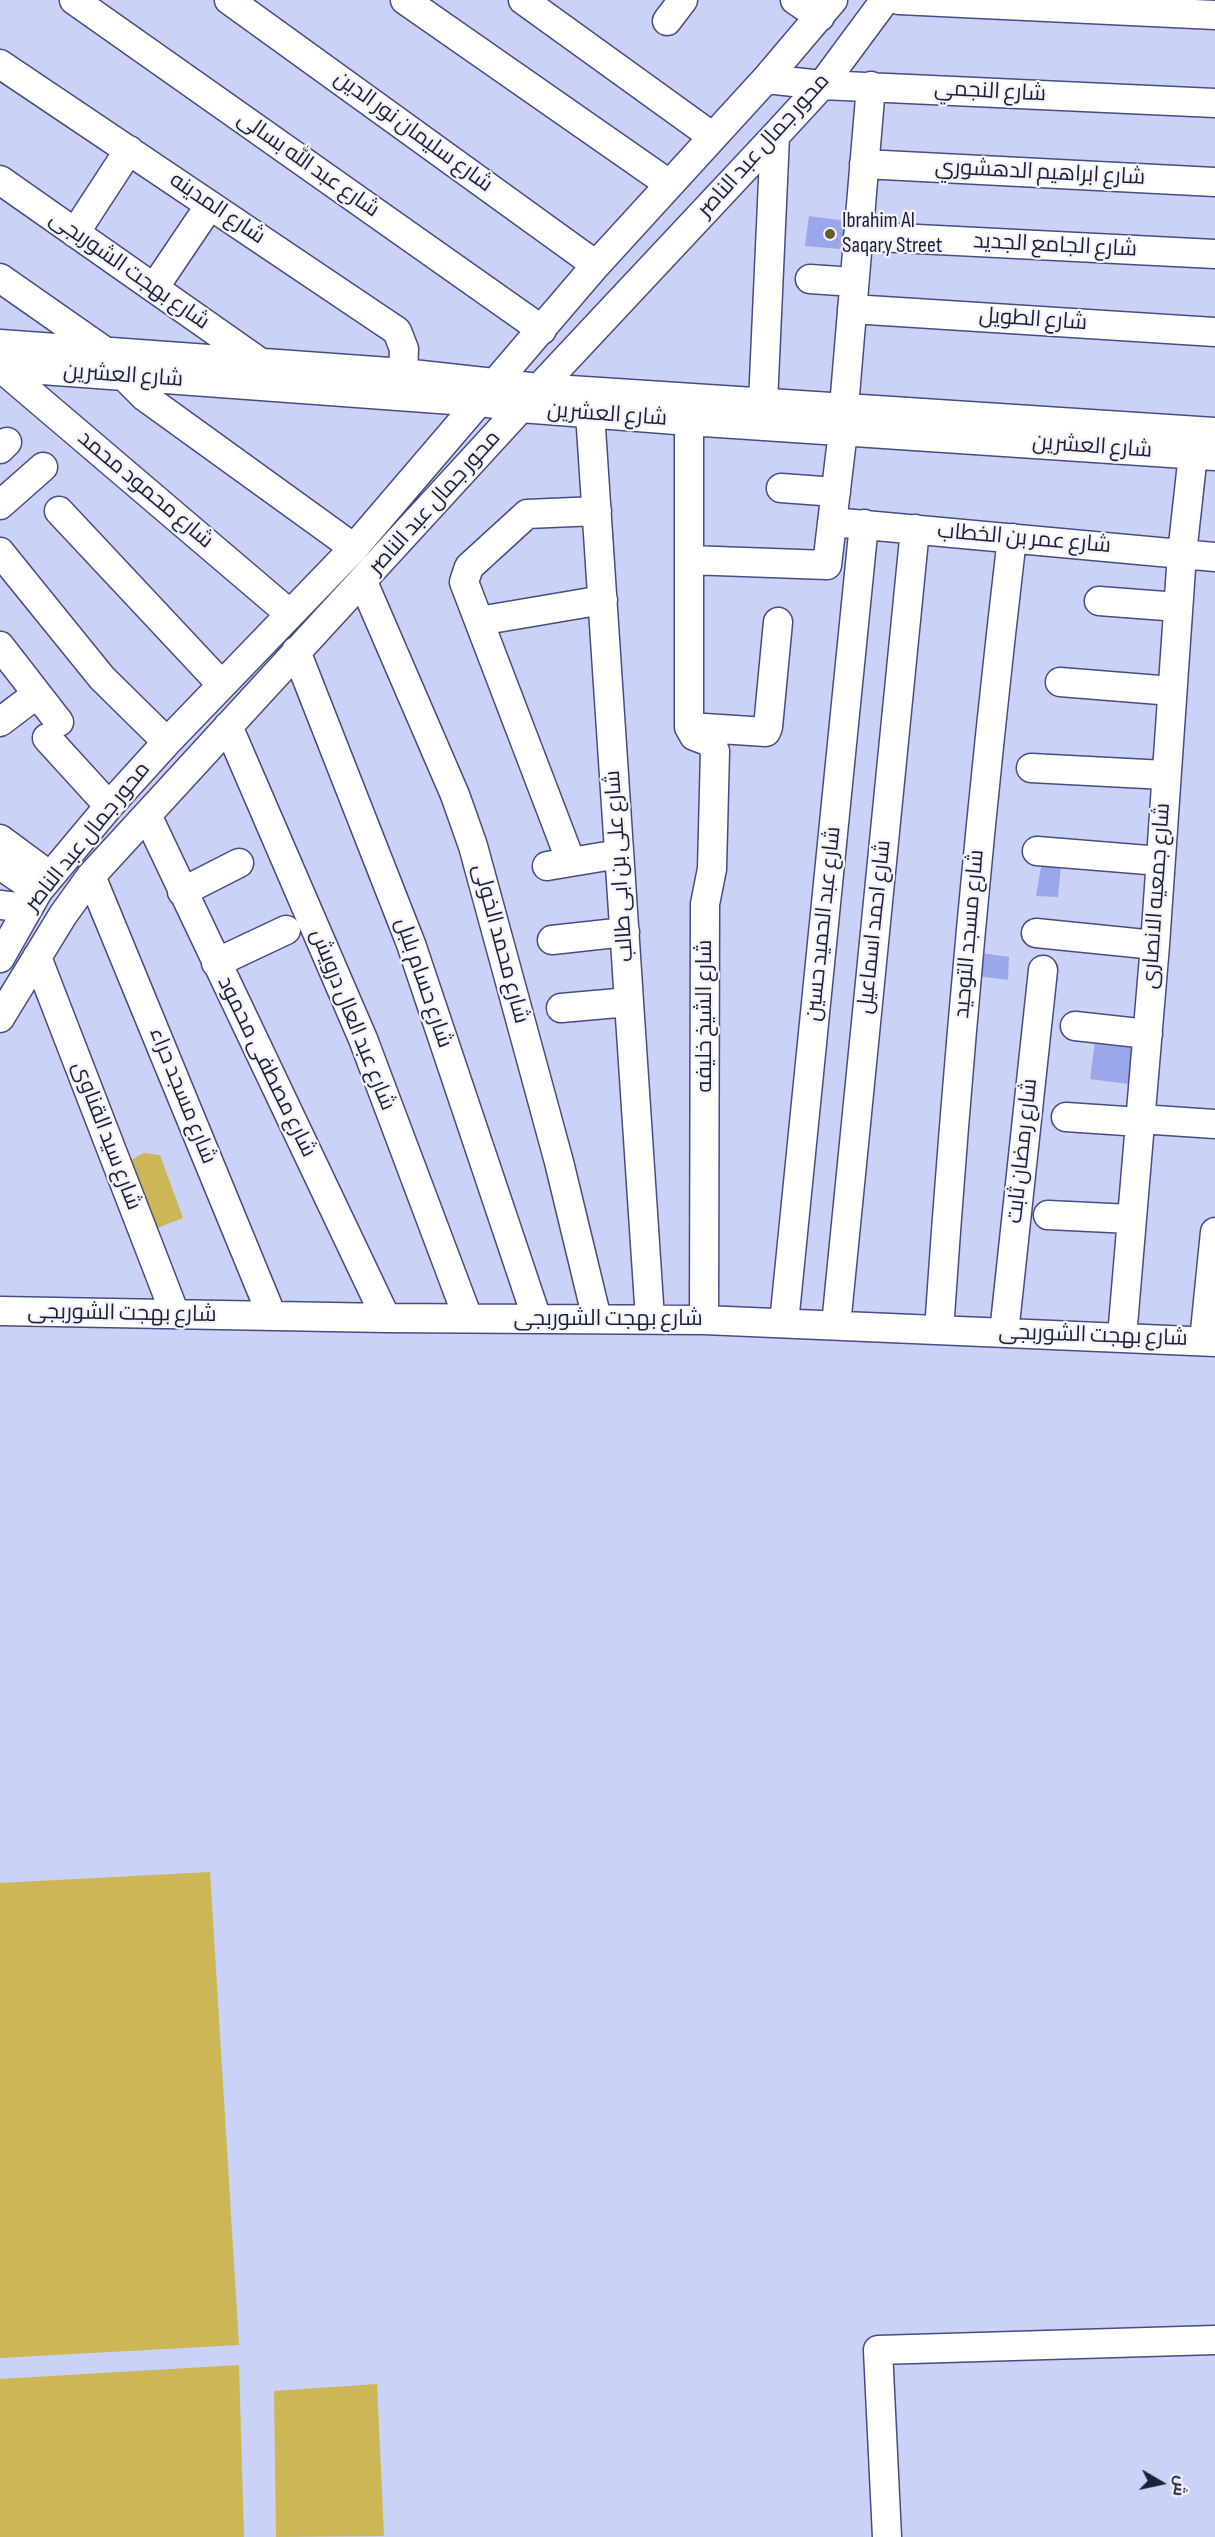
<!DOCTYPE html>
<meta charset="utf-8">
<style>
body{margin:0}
#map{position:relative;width:1215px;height:2537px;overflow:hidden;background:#cad2f7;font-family:"Sofia Sans Condensed",Cairo,sans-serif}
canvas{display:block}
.north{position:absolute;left:1131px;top:2453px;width:60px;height:60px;-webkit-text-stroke:4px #f3f4fb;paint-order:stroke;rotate:99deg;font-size:16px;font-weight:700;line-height:24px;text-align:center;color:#1d2037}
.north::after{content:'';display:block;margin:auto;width:21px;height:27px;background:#1d2037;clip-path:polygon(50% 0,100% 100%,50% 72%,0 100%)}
</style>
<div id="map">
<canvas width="1215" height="2537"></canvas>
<div class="north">ش</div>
</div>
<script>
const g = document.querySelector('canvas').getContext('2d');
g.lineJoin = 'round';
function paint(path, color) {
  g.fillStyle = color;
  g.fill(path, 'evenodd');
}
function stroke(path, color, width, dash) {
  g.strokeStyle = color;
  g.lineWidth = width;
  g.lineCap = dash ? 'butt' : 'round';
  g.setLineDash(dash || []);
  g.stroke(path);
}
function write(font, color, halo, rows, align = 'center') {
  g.font = font + ' "Sofia Sans Condensed",Cairo,sans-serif';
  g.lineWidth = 4.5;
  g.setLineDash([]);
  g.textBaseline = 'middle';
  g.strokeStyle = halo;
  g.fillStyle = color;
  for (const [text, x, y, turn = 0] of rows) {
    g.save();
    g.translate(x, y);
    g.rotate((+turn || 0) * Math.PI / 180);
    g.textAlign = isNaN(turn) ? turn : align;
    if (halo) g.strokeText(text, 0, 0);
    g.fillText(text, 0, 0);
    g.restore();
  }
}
const green = new Path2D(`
 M144,1153l16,2 23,63 -31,12 -34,-63z
 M210,1872l29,473 -239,13v-475z
 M239,2365l5,172h-244v-158z
 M377,2384l7,152 -108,1 -2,-146z`);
const building = new Path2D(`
 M809,216l45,6 -3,28 -46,-4z
 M1042,862l19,2 -3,33 -22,-1z
 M981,953l28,4 -1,23 -30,-4z
 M1095,1041l38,5 -5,38 -38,-5z`);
const minor = new Path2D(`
 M74,0l468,330
 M229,0l367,265
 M405,0l264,184
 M523,0l190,137
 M795,0l25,17
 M899,0l316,15
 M667,21l16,-21
 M0,64l397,267 7,18 -1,24
 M766,79l56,6 393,18
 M864,164l351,18
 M0,180l258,181
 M75,233l54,-83
 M858,236l357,18
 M0,278l103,72
 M810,279l44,3
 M154,288l56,-83
 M852,309l363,23
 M0,344l403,29 136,15 676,44
 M0,367l480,35 41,6 168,13 526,35
 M0,367l290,247
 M125,377l20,20 209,151
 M763,403l12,-267
 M844,407l27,-321
 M590,413l60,906
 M689,421v306l5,9 16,6 5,9 -3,118 -7,35 -1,416
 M0,449l7,-7
 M781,488l55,4
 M0,505l43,-38
 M59,511l163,174
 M832,522l383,35
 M0,552l102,126 65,64
 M689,560l138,5 16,-134
 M363,582l92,213 18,51 86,316 38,157
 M1099,601l79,6
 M479,621l124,-21
 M0,646l59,76
 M296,651l115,293 126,375
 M1060,682l112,9
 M0,722l37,-28
 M228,726l135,313 105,279
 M689,727l77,5 2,-5 10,-105
 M47,738l62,68
 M1031,768l134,7
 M147,815l239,503
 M0,839l50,37
 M1037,851l123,10
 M571,862l-107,-280 5,-15 58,-53 70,-3
 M0,865l38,26
 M547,866l72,-12
 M91,876l181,440
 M182,892l57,-29
 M0,905l27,3
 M1036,933l119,12
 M552,940l73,-8
 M37,957l138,357
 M0,958l38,-67 71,-85 58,-64 187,-194 242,-283 170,-186 67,-79
 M216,963l70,-33
 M561,1008l68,-6
 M0,1018l63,-103 28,-39 448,-488 236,-252 47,-51 63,-85
 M1075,1026l73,8
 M1066,1117l74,5
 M1140,1119l75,5
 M1048,1215l83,4
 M0,1311l386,7 318,2 511,22
 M784,1323l80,-799
 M836,1325l79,-796
 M939,1330c18,-265 42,-528 73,-792
 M1004,1333l39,-363
 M1122,1337l33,-392 27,-391 11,-100
 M1204,1341l11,-109
 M887,2537l-9,-187 337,-10`);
const markers = [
 [830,234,6,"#675b28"]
];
const streetNames = [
 ["شارع النجمي",990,92,3],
 ["شارع سليمان نور الدين",413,132,36],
 ["محور جمال عبد الناصر",764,146,-48],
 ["شارع عبد الله بسالى",308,165,35],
 ["شارع ابراهيم الدهشوري",1040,173,3],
 ["شارع المدينه",217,209,34],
 ["شارع الجامع الجديد",1055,246,3],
 ["شارع بهجت الشوربجى",129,271,35],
 ["شارع الطويل",1033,320,4],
 ["شارع العشرين",123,376,4],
 ["شارع العشرين",607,415,4],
 ["شارع العشرين",1092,447,4],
 ["شارع محمود محمد",145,490,40],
 ["محور جمال عبد الناصر",435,503,-48],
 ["شارع عمر بن الخطاب",1024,539,5],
 ["محور جمال عبد الناصر",88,837,-51],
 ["شارع على بن ابى طالب",620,866,-94],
 ["شارع جمعيه الانصارى",1157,896,-86],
 ["شارع عبد الحميد حسين",824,924,-84],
 ["شارع احمد اسماعيل",875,927,-84],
 ["شارع مسجد التوحيد",970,934,-85],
 ["شارع محمد الخولى",500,944,75],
 ["شارع حسام بلبل",423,983,71],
 ["شارع الشيخ خليفه",705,1016,-90],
 ["شارع عبد العال درويش",352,1020,68],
 ["شارع مصطفى محمود",266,1067,64],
 ["شارع مسجد حراء",182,1096,68],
 ["شارع سيد القناوى",106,1136,69],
 ["شارع رمضان ثابت",1023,1151,-84],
 ["شارع بهجت الشوربجى",122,1314,1],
 ["شارع بهجت الشوربجى",608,1319],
 ["شارع بهجت الشوربجى",1093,1336,2]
];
const poiNames = [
 ["Ibrahim Al",842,221],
 ["Saqary Street",842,246]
];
paint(green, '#ccb656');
paint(building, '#9ba7eb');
stroke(minor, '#464d82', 31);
stroke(minor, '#fff', 28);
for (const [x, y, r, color] of markers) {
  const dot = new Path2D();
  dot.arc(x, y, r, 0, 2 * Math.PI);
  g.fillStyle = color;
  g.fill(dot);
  stroke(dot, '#f3f4fb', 2);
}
write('22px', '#1d2037', '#f3f4fb', streetNames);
write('22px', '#1d2037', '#f3f4fb', poiNames, 'left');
</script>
